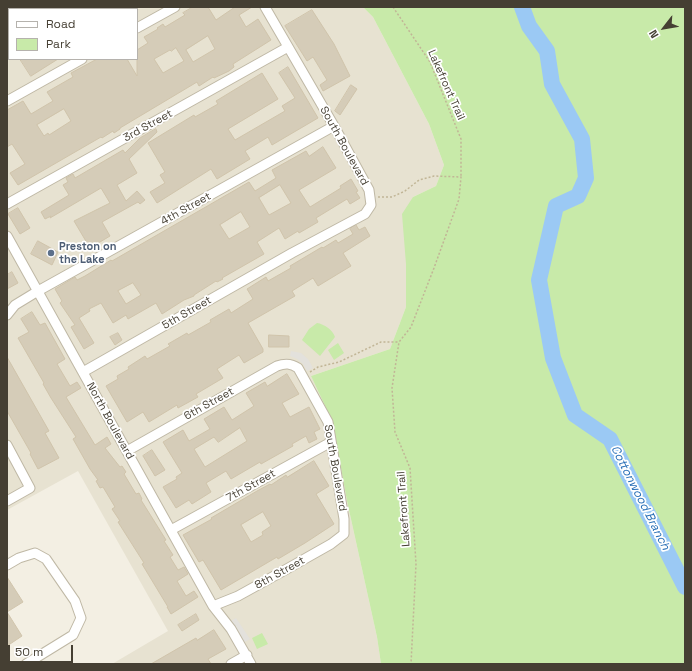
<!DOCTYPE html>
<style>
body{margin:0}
#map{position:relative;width:692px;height:671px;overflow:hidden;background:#f3efe3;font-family:"Space Grotesk",sans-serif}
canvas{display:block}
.frame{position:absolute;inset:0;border:8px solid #453f33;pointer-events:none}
.legend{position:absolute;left:8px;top:8px;width:130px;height:52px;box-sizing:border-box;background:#fff;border:1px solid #b5b2ad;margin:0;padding:5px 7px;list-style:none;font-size:12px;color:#453f33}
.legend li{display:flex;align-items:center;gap:8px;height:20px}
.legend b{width:20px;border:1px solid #b5b2ad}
.north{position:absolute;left:644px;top:8px;width:40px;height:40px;-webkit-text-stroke:3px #fff;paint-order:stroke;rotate:239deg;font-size:11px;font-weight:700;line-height:16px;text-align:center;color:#453f33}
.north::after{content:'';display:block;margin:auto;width:14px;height:18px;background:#453f33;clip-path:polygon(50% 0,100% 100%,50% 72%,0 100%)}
.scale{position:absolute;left:8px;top:645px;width:65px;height:18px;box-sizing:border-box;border:2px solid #453f33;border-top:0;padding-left:5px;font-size:12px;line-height:14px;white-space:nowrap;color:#453f33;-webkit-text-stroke:3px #fff;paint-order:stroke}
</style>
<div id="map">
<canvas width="692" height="671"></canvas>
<div class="frame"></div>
<ul class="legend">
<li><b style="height:5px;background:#fff"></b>Road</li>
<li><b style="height:11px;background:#c8eaa9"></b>Park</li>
</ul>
<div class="north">N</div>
<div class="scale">50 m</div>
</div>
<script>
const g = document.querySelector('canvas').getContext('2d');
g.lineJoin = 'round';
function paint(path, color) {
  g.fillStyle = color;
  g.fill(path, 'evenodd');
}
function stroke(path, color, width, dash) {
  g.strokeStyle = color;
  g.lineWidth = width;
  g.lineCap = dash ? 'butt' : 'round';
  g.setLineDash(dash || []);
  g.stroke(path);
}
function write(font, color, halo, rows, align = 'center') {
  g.font = font + ' "Space Grotesk",sans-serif';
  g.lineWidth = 3.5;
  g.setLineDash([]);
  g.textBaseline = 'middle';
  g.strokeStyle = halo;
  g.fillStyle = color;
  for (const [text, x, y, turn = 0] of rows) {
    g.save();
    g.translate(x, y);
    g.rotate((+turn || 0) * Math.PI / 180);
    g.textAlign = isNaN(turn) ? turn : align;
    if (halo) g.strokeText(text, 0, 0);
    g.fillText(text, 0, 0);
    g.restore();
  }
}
const residential = new Path2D(`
 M7,7h356l10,10 56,107 15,41 -8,21 -23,11 -7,67v43l-16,42 -79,27 15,32 11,38 10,55 30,136 4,27h-269l56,-33 -90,-160 -71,39zM9,9h128v50h-128z`);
const green = new Path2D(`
 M363,7h322v657h-304l-4,-27 -30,-136 -10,-55 -11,-38 -15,-32 79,-27 16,-42v-43l-4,-50 11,-17 23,-11 8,-21 -15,-41 -56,-107z
 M317,323c7,1 16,7 18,14l-15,19 -18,-16 7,-11z
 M338,343l6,10 -10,7 -6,-10z
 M262,633l6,11 -11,5 -5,-11z`);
const parking = new Path2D(`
 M291,351l10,2 7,6 5,9 -6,3 -4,-7 -6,-5 -7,-3z
 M236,618l14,21 -9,5 -12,-22z`);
const river = new Path2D(`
 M522,7l7,19 18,25 5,33 30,55 4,39 -8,18 -22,10 -17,74 14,78 22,57 35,24 75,148`);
const building = new Path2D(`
 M193,7h15l8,13 19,-13h17l-13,8 7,12 12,-8 13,21 -38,24 1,3 -5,4 -15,7 -1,-1 -14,9 -2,-4 -77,46v1l-6,4 -1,-2 -11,7 -1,-1 -83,48 -8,-12 15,-9 -13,-20 -5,3v-37l16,-9 8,13 22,-13 -6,-9 26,-15 -2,-4 26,-14h30l10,17v-26l11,-7 -4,-6 14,-8 -1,-1 6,-4 2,3 20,-12 -2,-2zM208,36l7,13 -22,13 -7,-12zM176,48l8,13 -21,12 -9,-14 16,-9 1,1zM64,109l7,12 -22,14 -1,-2 -4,3 -7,-11z
 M312,10l22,34 16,32 -27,15 -3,-6 7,-5 -14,-23 -6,4 -22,-35z
 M20,59h38l-27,17z
 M288,67l30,51 -46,27 -4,-8 -23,14 5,8 -33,20 -6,-10 -54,34 -7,-11 15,-9 -5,-8 5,-3 -17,-29 46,-28 1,2 23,-13 -2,-3 46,-28 16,26 -50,30 7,11 50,-29 -3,-5 13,-8 -16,-25z
 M351,85l6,4 -17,26 -5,-4z
 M156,129l1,3 -28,27 8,14 -20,12 9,16 11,-10 8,9 -5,4 -2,-2 -36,20 8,14 -20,12 -16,-27 36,-18 -9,-15 -51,30 1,-2 -6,3 -4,-7 28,-17 -6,-10 5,-3 -2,-4 7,-4 2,4 48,-28 2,3 15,-15z
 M323,147l13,21 -37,22 11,17 31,-19 -1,-2 11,-7 7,12 -2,1 4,6 -10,6 -3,-5 -31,19 2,4 -19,11 -1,-2 -13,8 -6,-11 -22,14 7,12 -42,24 1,1 -6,3 -1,-1 -22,14v1l-10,4 -22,14 -6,-11 -28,16 -2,-4 -13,8 -12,-20 -12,6 1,2 -11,7 15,25 -10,6 -13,-22 4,-2 -15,-22 2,-2 -7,-12 20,-12 2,3 8,-4 26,-16 1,1 137,-79 6,9 21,-13 -4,-8 34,-19 3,5zM280,185l11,18 -22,12 -10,-17zM241,212l9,15 -21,12 -9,-14zM133,283l8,12 -15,9 -8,-13z
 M18,208l12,20 -10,6 -12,-20z
 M356,225l3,5 6,-3 5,9 -27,17 8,13 -33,20 -5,-8 -21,13 3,5 -47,27 15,26v3l-19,11 -5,-8 -22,14 6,9 -27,16 2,3 -20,11 -1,-3 -28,17 -6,-10 -16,10 -21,-36 12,-7 -1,-3 12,-7 -1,-2 17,-11 2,3 23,-13 -2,-2 19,-11 1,2 23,-13 -1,-2 19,-11 2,4 22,-14 -6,-10 19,-12 2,4 23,-13 -1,-2 32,-19 1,1 13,-8 2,3 15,-9 -3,-5z
 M38,241l20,11 -6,13 -21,-11z
 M12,272l6,11 -11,6v-14z
 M32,312l8,13 5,-2 20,36 -8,5 13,22 7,-4 4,6 -15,9 29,48 12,-8 4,7 -6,4 15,19 2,-1 4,6 -2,2 12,20 3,-1 3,6 -1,1 25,40 -2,1 9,14 -3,2 8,13 6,-3 4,7 -11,7 9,15 8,-5 4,6 -27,17 -4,-7h1l-26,-43 2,-1 -26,-41 2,-1 -8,-12 3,-2 -12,-20 -3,1 -4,-7 2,-1 -8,-11 -17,-30 3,-2 -25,-39 -8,-14 1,-1 -26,-45 11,-6 -8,-13z
 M118,333l4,7 -7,5 -5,-8z
 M269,335l20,1v11h-20z
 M7,357l42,74 -4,2 14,25 -21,11 -8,-15 1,-1 -24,-42z
 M287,374l12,20 -17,9 8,14 19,-10 11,22 -6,3 3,7 -8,4 -3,-7 -14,8 1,2 -32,18 -1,-2 -29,17 -5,-8 -20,12 5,9 -19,12 -3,-4 -13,8 -13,-21 14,-8 -1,-2 6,-4 -19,-31 20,-12 6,11 21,-12 -6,-10 20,-12 8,13 22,-14 -8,-13 19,-11 2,4zM240,428l7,13 -42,26 -11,-18 20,-12 4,5z
 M152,450l13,20 -10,6 -12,-20z
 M314,461l15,25 -13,8 18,30 -29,19 -27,16 -1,-2 -56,33 -18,-30 -4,2 -16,-27 29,-16 -1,-1 46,-27 13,-7 1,1 15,-10 1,2zM263,512l8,14 -9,6 1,3 -12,7 -10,-17z
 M7,577l16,25 -16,10z
 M7,612l15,24 -15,10z
 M196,614l3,6 -17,11 -4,-6z
 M214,630l12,19 -18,10 3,5h-60l45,-26 1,2z`);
const path = new Path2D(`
 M393,7l37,55 31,77v38
 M378,197h14l13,-6 14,-11 15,-4 27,1 -2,22 -25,69 -23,59 -12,15 -7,46 3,44 15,36 6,96 -5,100
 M310,372l8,-5 21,-5 42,-20h18`);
const minor = new Path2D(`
 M137,28l38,-21
 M7,101l75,-42
 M7,204l281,-157
 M7,236l206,370 18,23 20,35
 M7,315l8,-10 23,-14 296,-165
 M83,372l209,-119 73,-39 6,-9 -2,-15 -35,-64 -69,-119
 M7,445l23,43 -23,13
 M127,451l150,-85c8,-3 14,-3 21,2l30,54 16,97v15l-13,10 -46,26 -47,26 -25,10
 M171,530l160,-88
 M7,565l12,-7 16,-5 11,6 29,42 6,17 -8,17 -47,29
 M231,664l16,-9`);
const markers = [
 [51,253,4,"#5c6f8a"]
];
const streetNames = [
 ["Lakefront Trail",446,85,66],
 ["3rd Street",148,126,-29],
 ["South Boulevard",344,146,61],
 ["4th Street",186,209,-29],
 ["5th Street",187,313,-30],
 ["6th Street",209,404,-29],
 ["North Boulevard",110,421,61],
 ["South Boulevard",335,468,80],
 ["7th Street",251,486,-29],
 ["Lakefront Trail",404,509,-94],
 ["8th Street",280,573,-29]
];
const serviceNames = [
 ["Preston on",59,247],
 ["the Lake",59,260]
];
const waterNames = [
 ["Cottonwood Branch",640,498,63]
];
paint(residential, '#e7e2d1');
paint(green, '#c8eaa9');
paint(parking, '#e3e1dc');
stroke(river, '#9bc9f4', 16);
paint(building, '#d5ccb8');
stroke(building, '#d0c4ab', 1);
stroke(minor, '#bfb8a5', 11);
stroke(path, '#c1b596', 1.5, [2, 2]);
stroke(minor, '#fff', 9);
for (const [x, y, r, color] of markers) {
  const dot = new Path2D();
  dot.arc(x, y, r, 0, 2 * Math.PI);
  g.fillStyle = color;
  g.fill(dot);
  stroke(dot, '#fff', 1.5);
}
write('11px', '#453f33', '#fff', streetNames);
write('bold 11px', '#4e5e75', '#fff', serviceNames, 'left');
write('italic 12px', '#276eb6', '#fff', waterNames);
</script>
